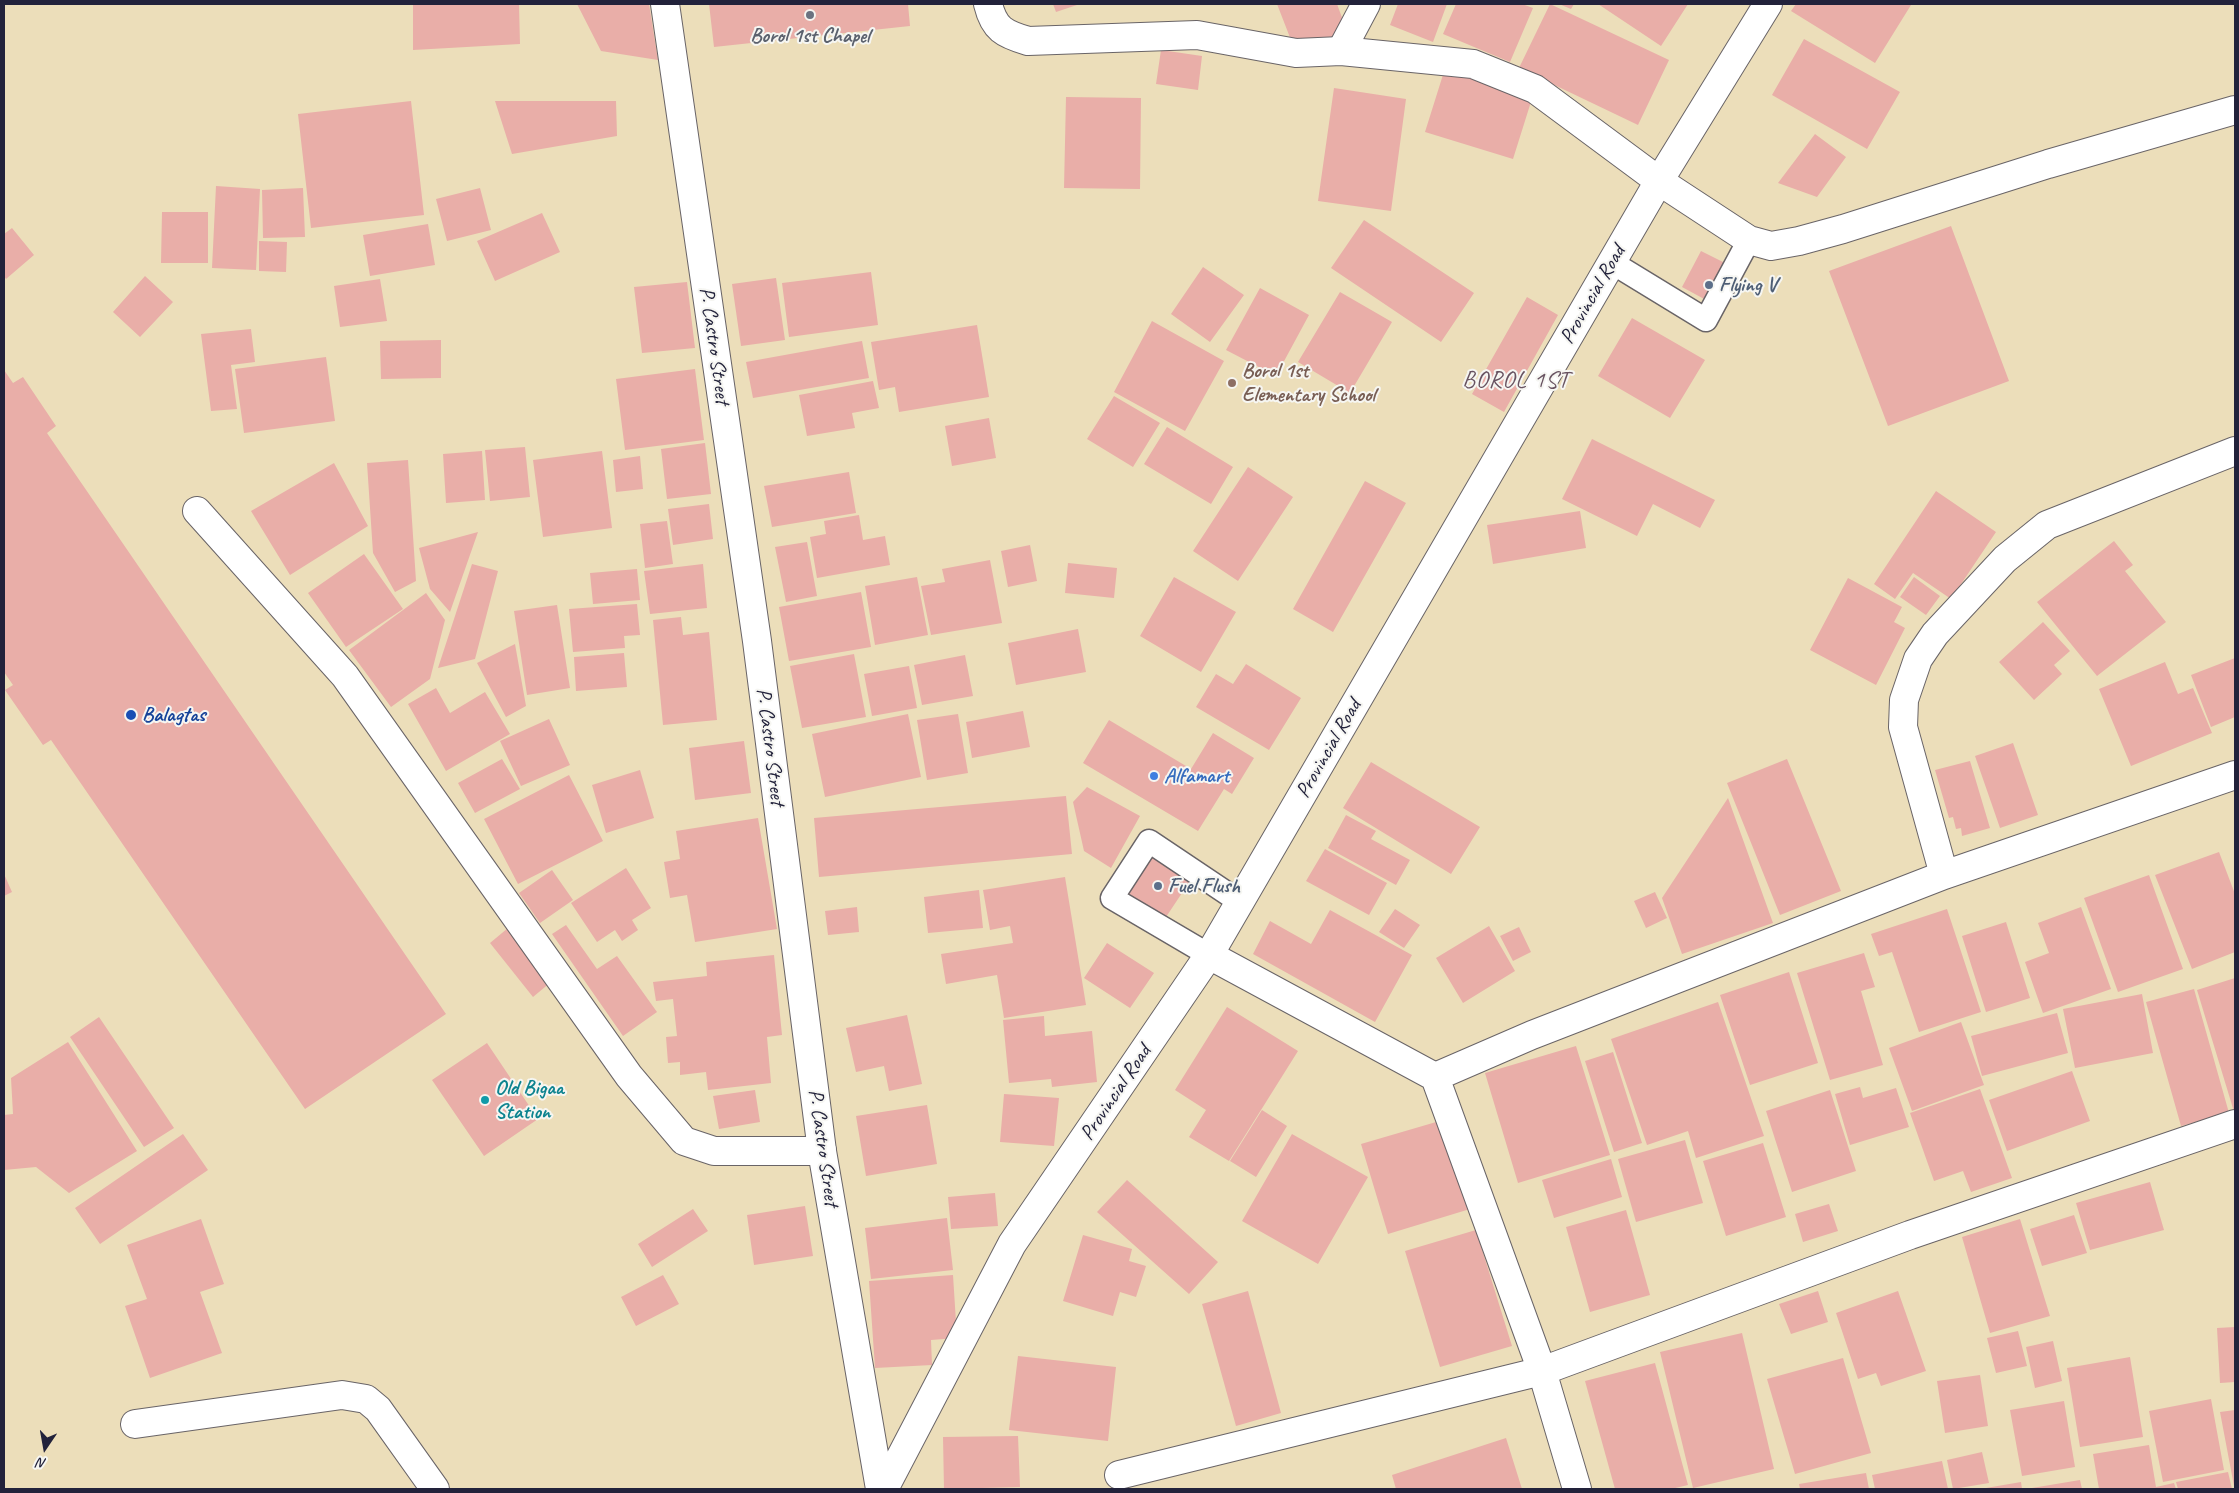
<!DOCTYPE html>
<style>
body{margin:0}
#map{position:relative;width:2239px;height:1493px;overflow:hidden;background:#ecdeba;font-family:Caveat,sans-serif}
canvas{display:block}
.frame{position:absolute;inset:0;border:5px solid #22223b;pointer-events:none}
.north{position:absolute;left:20px;top:1423px;width:50px;height:50px;-webkit-text-stroke:4px #f6f6f2;paint-order:stroke;rotate:192deg;font-size:14px;font-weight:700;line-height:20px;text-align:center;color:#22223b}
.north::after{content:'';display:block;margin:auto;width:18px;height:22px;background:#22223b;clip-path:polygon(50% 0,100% 100%,50% 72%,0 100%)}
</style>
<div id="map">
<canvas width="2239" height="1493"></canvas>
<div class="frame"></div>
<div class="north">N</div>
</div>
<script>
const g = document.querySelector('canvas').getContext('2d');
g.lineJoin = 'round';
function paint(path, color) {
  g.fillStyle = color;
  g.fill(path, 'evenodd');
}
function stroke(path, color, width, dash) {
  g.strokeStyle = color;
  g.lineWidth = width;
  g.lineCap = dash ? 'butt' : 'round';
  g.setLineDash(dash || []);
  g.stroke(path);
}
function write(font, color, halo, rows, align = 'center') {
  g.font = font + ' Caveat,sans-serif';
  g.lineWidth = 4;
  g.setLineDash([]);
  g.textBaseline = 'middle';
  g.strokeStyle = halo;
  g.fillStyle = color;
  for (const [text, x, y, turn = 0] of rows) {
    g.save();
    g.translate(x, y);
    g.rotate((+turn || 0) * Math.PI / 180);
    g.textAlign = isNaN(turn) ? turn : align;
    if (halo) g.strokeText(text, 0, 0);
    g.fillText(text, 0, 0);
    g.restore();
  }
}
const building = new Path2D(`
 M413,4h106l1,40 -107,6z
 M577,4h72l9,56 -57,-9z
 M709,4h199l2,22 -196,21z
 M1053,4h27l-24,8z
 M1277,4h60l11,30 -52,19z
 M1398,4h49l-14,38 -43,-17z
 M1456,4h66l11,4 -23,54 -67,-28z
 M1550,4l119,56 -31,65 -119,-57z
 M1559,4h15l-3,5z
 M1598,4h90l-27,42z
 M1796,4h113l2,1 -36,58 -84,-52z
 M1804,39l96,53 -33,57 -95,-54z
 M1161,50l41,6 -4,34 -42,-6z
 M1447,62l88,27 -22,70 -88,-27z
 M1334,88l72,11 -15,112 -73,-10z
 M1066,97l75,1 -1,91 -76,-1z
 M411,101l13,114 -113,13 -13,-114z
 M495,101h121l1,35 -105,18z
 M1815,134l31,23 -29,40 -39,-14z
 M216,186l44,3 -4,81 -44,-2z
 M303,188l2,49 -42,1 -1,-48z
 M480,188l11,42 -44,11 -11,-42z
 M162,212h46v51h-47z
 M542,213l18,39 -65,29 -18,-40z
 M1364,220l110,73 -33,49 -110,-74z
 M428,224l7,41 -65,11 -7,-41z
 M1951,226l58,155 -121,45 -59,-155z
 M12,228l22,27 -28,24 -2,-3v-42z
 M259,241l28,1 -1,30 -27,-1z
 M1701,251l26,13 -21,36 -24,-13z
 M1203,267l41,28 -34,47 -39,-28z
 M871,272l7,53 -89,12 -7,-54z
 M145,276l28,26 -33,35 -27,-25z
 M776,278l9,62 -44,6 -9,-62z
 M380,279l7,42 -47,6 -6,-41z
 M687,282l8,66 -53,5 -8,-66z
 M1260,288l49,27 -33,61 -50,-26z
 M1340,292l52,30 -42,71 -52,-31z
 M1527,297l31,18 -54,97 -32,-18z
 M1632,318l73,42 -35,58 -72,-42z
 M1152,321l72,40 -39,70 -71,-39z
 M977,325l12,72 -90,15 -4,-25 -16,3 -8,-48z
 M251,329l4,33 -24,3 6,44 -26,2 -10,-77z
 M441,340v38l-60,1 -1,-38z
 M862,341l7,37 -116,20 -7,-36z
 M326,357l9,64 -91,12 -9,-64z
 M695,369l9,71 -79,10 -9,-71z
 M4,370l9,13 10,-6 33,49 -9,7 399,581 -141,95 -254,-369 -8,5 -38,-55 8,-5 -9,-13z
 M873,381l6,27 -27,5 3,15 -48,8 -8,-41z
 M1114,396l46,27 -27,44 -46,-28z
 M989,418l7,40 -44,8 -7,-40z
 M1167,427l66,40 -22,37 -67,-40z
 M1592,439l123,61 -15,28 -47,-24 -16,32 -75,-37z
 M705,443l6,51 -44,5 -6,-50z
 M525,447l5,50 -40,4 -5,-51z
 M482,451l3,49 -39,3 -3,-49z
 M602,451l10,77 -69,9 -10,-77z
 M640,456l3,33 -27,3 -3,-32z
 M408,460l8,121 -21,11 -22,-39 -6,-90z
 M334,463l34,63 -78,49 -39,-64z
 M1248,467l45,30 -55,84 -45,-30z
 M849,472l7,41 -84,14 -8,-41z
 M1365,481l41,22 -73,129 -40,-23z
 M1936,491l60,41 -45,67 -38,-26 -18,26 -21,-15z
 M709,504l4,35 -40,6 -5,-36z
 M1580,511l6,37 -93,16 -6,-39z
 M859,515l4,25 22,-4 5,29 -73,13 -7,-41 16,-3 -2,-13z
 M667,521l6,43 -28,4 -5,-44z
 M478,532l-28,80 -20,-23 -11,-41z
 M2114,541l19,24 -8,6 41,51 -69,54 -60,-74z
 M807,542l10,54 -31,6 -11,-55z
 M1030,545l7,36 -29,6 -7,-36z
 M364,554l39,55 -57,38 -38,-54z
 M990,560l12,63 -71,12 -10,-49 24,-4 -3,-13z
 M1068,563l49,5 -3,30 -49,-5z
 M472,564l26,7 -23,88 -37,9z
 M703,564l4,44 -57,6 -6,-43z
 M637,569l3,31 -47,4 -3,-31z
 M917,577l11,58 -53,10 -10,-59z
 M1174,577l62,35 -35,60 -61,-36z
 M1914,577l26,19 -14,19 -26,-18z
 M1848,578l54,29 -8,15 11,6 -29,57 -66,-35z
 M861,592l10,55 -82,14 -10,-54z
 M426,593l19,27 -15,59 -39,28 -42,-57z
 M637,604l3,31 -16,1 1,12 -52,4 -4,-43z
 M557,605l13,83 -43,7 -13,-84z
 M681,617l2,18 26,-3 8,88 -54,5 -10,-105z
 M2043,622l27,29 -16,14 8,9 -28,26 -35,-38z
 M1078,629l8,43 -70,13 -8,-42z
 M515,644l11,62 -20,11 -29,-54z
 M624,653l3,34 -51,4 -2,-34z
 M854,654l12,63 -64,11 -12,-62z
 M965,655l8,41 -51,9 -8,-40z
 M2235,658v59l-24,10 -20,-52z
 M2165,662l13,32 15,-6 19,45 -81,33 -32,-77z
 M1246,664l55,34 -32,52 -73,-43 20,-33 17,10z
 M909,666l8,42 -45,8 -8,-42z
 M436,688l14,25 35,-21 25,42 -64,37 -38,-67z
 M1023,711l7,36 -58,11 -6,-36z
 M908,714l13,63 -96,20 -13,-63z
 M958,714l10,59 -41,7 -10,-60z
 M549,719l21,46 -49,21 -21,-45z
 M1109,720l82,49 22,-36 41,25 -22,36 -8,-5 -26,42 -115,-68z
 M744,741l7,52 -56,7 -6,-52z
 M2013,743l25,72 -38,13 -25,-72z
 M502,759l18,30 -45,24 -17,-30z
 M1787,759l54,132 -61,24 -53,-132z
 M1970,761l20,67 -28,8 -1,-8 -5,1 -3,-12 -4,1 -14,-48z
 M1371,762l109,65 -29,47 -108,-66z
 M640,770l14,48 -48,15 -14,-48z
 M569,775l34,66 -85,43 -34,-65z
 M1087,787l53,29 -29,52 -27,-17 -11,-49z
 M1066,796l6,58 -253,23 -5,-59z
 M1728,798l45,125 -91,31 -20,-56z
 M1346,815l30,16 -5,8 39,21 -14,25 -68,-37z
 M758,818l19,111 -82,13 -8,-47 -17,3 -6,-36 16,-3 -4,-28z
 M1325,849l62,34 -18,32 -63,-34z
 M1151,851l41,27 -28,42 -41,-27z
 M2219,852l16,42v58l-43,17 -37,-94z
 M626,868l25,40 -19,12 6,10 -16,11 -7,-11 -18,12 -26,-39z
 M552,870l21,30 -33,23 -21,-30z
 M4,874l8,18 -8,4z
 M2149,875l34,94 -65,23 -34,-94z
 M1065,877l21,128 -82,13 -7,-43 -51,9 -5,-30 72,-11 -3,-17 -20,4 -7,-40z
 M979,890l4,38 -55,5 -4,-36z
 M1655,892l12,26 -21,10 -12,-27z
 M857,907l2,25 -31,3 -3,-24z
 M2081,907l30,82 -68,24 -18,-51 24,-9 -11,-30z
 M1395,909l25,16 -16,23 -25,-16z
 M1947,909l34,103 -62,20 -27,-80 -13,4 -8,-22z
 M1330,910l82,45 -37,67 -122,-68 17,-33 41,23z
 M2006,922l24,76 -44,14 -24,-76z
 M566,925l31,44 20,-13 40,56 -34,24 -71,-102z
 M1489,926l26,45 -52,32 -27,-45z
 M1519,927l12,25 -18,9 -13,-25z
 M508,928l43,54 -18,15 -43,-54z
 M1107,943l47,30 -24,35 -46,-30z
 M1864,953l11,34 -14,4 22,74 -53,15 -33,-107z
 M774,955l8,80 -15,2 4,46 -63,7 -2,-18 -26,3v-13l-12,1 -2,-26 11,-1 -4,-37 -17,2 -3,-19 54,-6 -1,-14z
 M1789,972l29,91 -68,22 -30,-90z
 M2235,978v137l-38,-125z
 M2194,989l35,124 -48,13 -35,-124z
 M2142,994l11,59 -78,15 -12,-59z
 M1718,1002l46,134 -68,22 -8,-27 -41,14 -36,-106z
 M1227,1007l71,44 -69,110 -40,-24 17,-27 -31,-20z
 M2057,1013l11,40 -86,23 -11,-40z
 M907,1015l15,69 -33,7 -5,-25 -28,6 -10,-44z
 M1044,1016l1,20 47,-5 5,51 -45,5 -1,-8 -42,4 -6,-63z
 M99,1017l75,111 -30,19 -74,-110z
 M1961,1022l23,63 -72,26 -23,-63z
 M68,1042l69,109 -68,42 -33,-26 -32,3v-55l9,-1 -2,-36z
 M487,1043l51,76 -54,37 -52,-76z
 M1576,1046l34,109 -92,28 -33,-110z
 M1613,1052l29,91 -28,9 -29,-91z
 M2072,1071l18,50 -83,30 -18,-51z
 M1860,1087l3,11 33,-10 13,39 -59,18 -15,-51z
 M1980,1089l32,89 -41,14 -8,-21 -29,10 -24,-68z
 M755,1090l5,32 -41,7 -6,-33z
 M1830,1090l26,81 -64,21 -26,-81z
 M1004,1094l55,4 -5,48 -54,-4z
 M927,1105l10,59 -71,12 -10,-60z
 M1262,1110l25,16 -31,51 -26,-16z
 M1443,1120l27,89 -82,25 -27,-90z
 M183,1134l25,36 -108,74 -25,-36z
 M1292,1134l76,43 -50,87 -76,-43z
 M1685,1140l18,63 -67,19 -18,-63z
 M1763,1143l23,74 -60,19 -23,-75z
 M1611,1159l11,38 -68,21 -12,-38z
 M1127,1180l91,82 -29,32 -92,-82z
 M2150,1182l14,48 -74,20 -14,-47z
 M995,1193l3,33 -47,3 -3,-32z
 M1829,1204l9,27 -35,11 -8,-28z
 M805,1206l8,50 -59,9 -7,-50z
 M693,1209l15,22 -56,36 -14,-23z
 M1626,1210l24,85 -60,17 -24,-85z
 M2074,1215l13,38 -45,13 -12,-37z
 M947,1218l6,52 -82,9 -6,-51z
 M201,1219l23,65 -24,8 22,61 -72,25 -25,-72 22,-7 -20,-54z
 M2020,1219l30,97 -60,17 -28,-96z
 M1476,1230l36,116 -72,21 -35,-116z
 M1083,1235l49,14 -3,12 17,5 -10,31 -16,-5 -7,24 -50,-15z
 M663,1275l16,29 -43,22 -15,-29z
 M953,1275l4,63 -26,2 1,25 -57,3 -6,-87z
 M1248,1291l33,122 -45,13 -34,-122z
 M1818,1291l10,31 -37,12 -12,-30z
 M1898,1291l28,80 -45,15 -5,-13 -18,6 -22,-66z
 M2235,1327v55l-15,1 -3,-55z
 M2018,1331l9,35 -31,7 -9,-35z
 M1742,1333l32,136 -81,19 -33,-136z
 M2053,1341l9,40 -27,7 -9,-41z
 M1018,1356l98,11 -8,74 -99,-11z
 M2130,1357l13,80 -63,10 -13,-79z
 M1843,1358l28,95 -76,21 -28,-95z
 M1655,1363l33,122 -17,4h-56l-30,-108z
 M1980,1375l8,51 -43,7 -8,-52z
 M2211,1399l13,71 -61,12 -14,-71z
 M2064,1401l11,66 -53,9 -12,-66z
 M2235,1410v75l-1,1 -14,-74z
 M1018,1436l2,51 -76,2 -1,-52z
 M1506,1438l16,51h-126l-4,-14z
 M2149,1445l7,42 18,-4 2,6h-77l-6,-35z
 M1982,1452l7,31 -36,6 -6,-29z
 M1942,1461l6,28h-73l-3,-14z
 M2228,1472l4,17h-54l-2,-7z
 M1866,1473l3,16h-69l-1,-5z
 M2080,1480l2,9h-50v-1z
 M2021,1482l1,7h-36v-1z`);
const service = new Path2D(`
 M1611,262l95,58 43,-80
 M1209,955l-97,-57 37,-57 91,61`);
const minor = new Path2D(`
 M1341,51l25,-47
 M1659,181l90,59 22,6 28,-5 44,-12 205,-65 187,-54
 M197,511l148,165 284,400 55,65 30,10h108
 M1944,875l-41,-148 1,-27 14,-41 17,-25 70,-75 42,-34 188,-74
 M1209,955l226,122 107,294 35,118
 M1435,1077l97,-42 412,-160 291,-100
 M135,1424l207,-29 24,4 12,10 57,80
 M1119,1475l423,-104 368,-136 325,-111`);
const secondary = new Path2D(`
 M665,4l92,637 65,510 58,338
 M988,4c6,25 16,30 40,37l169,-6 99,18 45,-2 132,13 62,25 124,92
 M884,1489l128,-245 197,-289 450,-774 109,-177`);
const markers = [
 [810,15,5,"#6b7280"],
 [1709,285,5,"#5c6f8a"],
 [1232,383,5,"#8d6e63"],
 [131,715,6,"#1a4fb4"],
 [1154,776,5,"#3f7fe0"],
 [1158,886,5,"#5c6f8a"],
 [485,1100,5,"#0f9aa8"]
];
const worshipNames = [
 ["Borol 1st Chapel",810,36]
];
const serviceNames = [
 ["Flying V",1719,285],
 ["Fuel Flush",1168,886]
];
const streetNames = [
 ["Provincial Road",1593,295,-60],
 ["P. Castro Street",714,346,82],
 ["P. Castro Street",770,747,83],
 ["Provincial Road",1329,749,-60],
 ["Provincial Road",1116,1093,-56],
 ["P. Castro Street",823,1148,82]
];
const educationNames = [
 ["Borol 1st",1242,371],
 ["Elementary School",1242,395]
];
const transitNames = [
 ["Balagtas",142,715]
];
const shopNames = [
 ["Alfamart",1164,776]
];
const cultureNames = [
 ["Old Bigaa",495,1088],
 ["Station",495,1112]
];
const quarterNames = [
 ["BOROL 1ST",1516,381]
];
paint(building, '#e9aea8');
stroke(service, '#696467', 25);
stroke(minor, '#696467', 30);
stroke(secondary, '#696467', 30);
stroke(service, '#fff', 22);
stroke(minor, '#fff', 28);
stroke(secondary, '#fff', 28);
for (const [x, y, r, color] of markers) {
  const dot = new Path2D();
  dot.arc(x, y, r, 0, 2 * Math.PI);
  g.fillStyle = color;
  g.fill(dot);
  stroke(dot, '#f6f6f2', 2);
}
write('bold 21px', '#5b616d', '#f6f6f2', worshipNames);
write('bold 21px', '#4e5e75', '#f6f6f2', serviceNames, 'left');
write('21px', '#22223b', '#f6f6f2', streetNames);
write('bold 21px', '#785e54', '#f6f6f2', educationNames, 'left');
write('bold 21px', '#164399', '#f6f6f2', transitNames, 'left');
write('bold 21px', '#366cbe', '#f6f6f2', shopNames, 'left');
write('bold 21px', '#0d838f', '#f6f6f2', cultureNames, 'left');
g.letterSpacing = '1px';
write('24px', '#685361', '#f6f6f2', quarterNames);
g.letterSpacing = '0px';
</script>
